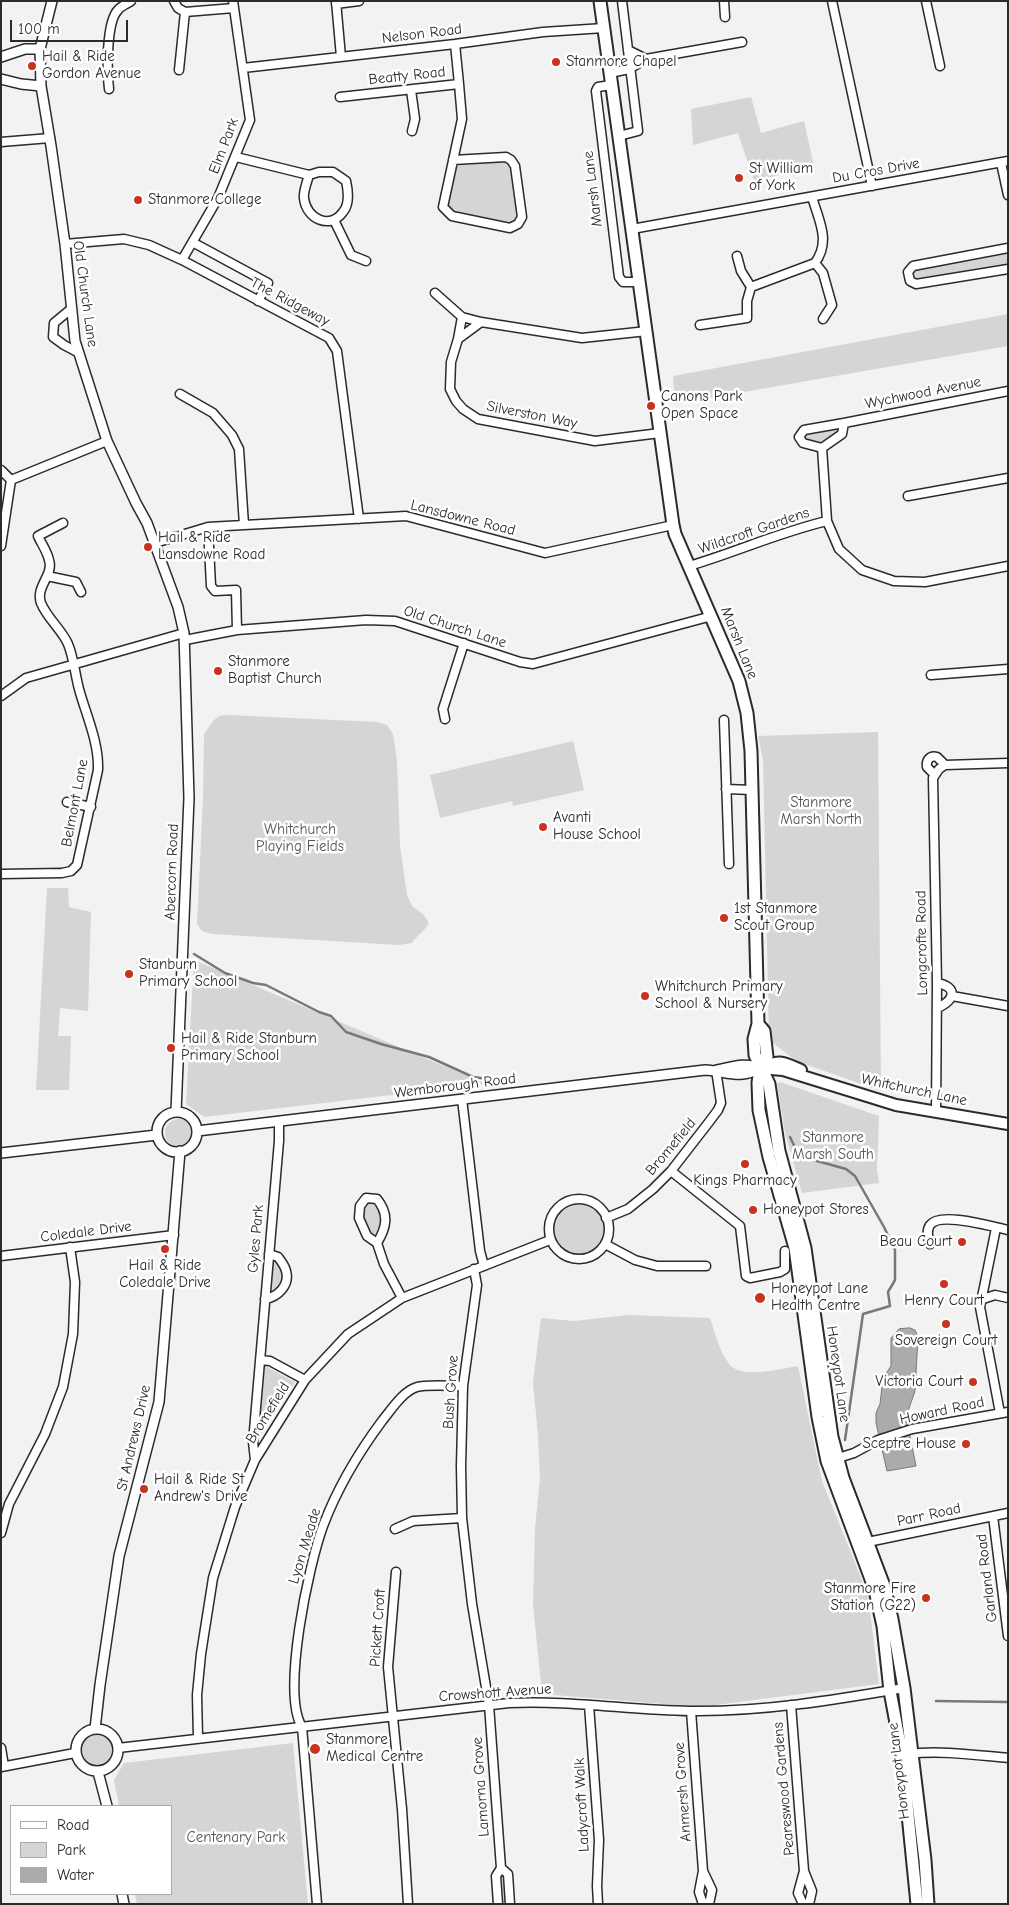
<!DOCTYPE html>
<style>
body{margin:0}
#map{position:relative;width:1009px;height:1905px;overflow:hidden;background:#f2f2f2;font-family:"Comic Neue",sans-serif}
canvas{display:block}
.frame{position:absolute;inset:0;border:2px solid #2b2b2b;pointer-events:none}
.legend{position:absolute;left:10px;top:1805px;width:162px;height:90px;box-sizing:border-box;background:#fff;border:1px solid #aaa;margin:0;padding:6px 9px;list-style:none;font-size:15px;color:#2b2b2b}
.legend li{display:flex;align-items:center;gap:10px;height:25px}
.legend b{width:25px;border:1px solid #aaa}
.scale{position:absolute;left:10px;top:20px;width:118px;height:22px;box-sizing:border-box;border:2px solid #2b2b2b;border-top:0;padding-left:6px;font-size:15px;line-height:18px;white-space:nowrap;color:#2b2b2b;-webkit-text-stroke:4px #fff;paint-order:stroke}
</style>
<div id="map">
<canvas width="1009" height="1905"></canvas>
<div class="frame"></div>
<ul class="legend">
<li><b style="height:6px;background:#fff"></b>Road</li>
<li><b style="height:14px;background:#d5d5d5"></b>Park</li>
<li><b style="height:14px;background:#ababab"></b>Water</li>
</ul>
<div class="scale">100 m</div>
</div>
<script>
const g = document.querySelector('canvas').getContext('2d');
g.lineJoin = 'round';
function paint(path, color) {
  g.fillStyle = color;
  g.fill(path, 'evenodd');
}
function stroke(path, color, width, dash) {
  g.strokeStyle = color;
  g.lineWidth = width;
  g.lineCap = dash ? 'butt' : 'round';
  g.setLineDash(dash || []);
  g.stroke(path);
}
function write(font, color, halo, rows, align = 'center') {
  g.font = font + ' "Comic Neue",sans-serif';
  g.lineWidth = 5;
  g.setLineDash([]);
  g.textBaseline = 'middle';
  g.strokeStyle = halo;
  g.fillStyle = color;
  for (const [text, x, y, turn = 0] of rows) {
    g.save();
    g.translate(x, y);
    g.rotate((+turn || 0) * Math.PI / 180);
    g.textAlign = isNaN(turn) ? turn : align;
    if (halo) g.strokeText(text, 0, 0);
    g.fillText(text, 0, 0);
    g.restore();
  }
}
const green = new Path2D(`
 M751,97l10,36 43,-12 10,46 -60,14 -16,-48 -45,12 -2,-36z
 M503,160l9,7 6,49 -8,8 -55,-10 -8,-10 8,-39z
 M1008,252v13l-94,16 -1,-12z
 M1008,314v32l-333,58 -2,-28z
 M837,428l2,5 -18,11 -15,-4 -1,-6z
 M229,715l148,7 10,3 6,9 4,26 3,86 7,49 5,11 12,9 5,8c-5,9 -12,12 -17,20l-13,2 -187,-11 -10,-3 -5,-7 6,-126 1,-64 10,-14 5,-4z
 M878,732l3,359 -85,-30 -27,-21 -6,-281 -5,-23z
 M573,741l11,49 -71,16 -1,-5 -72,17 -10,-43z
 M47,888h21l1,19 22,5 -3,99 -28,-3 -2,28h13l-2,54h-33z
 M194,960l292,124 -282,33 -18,-13z
 M780,1082l99,34 -2,54 2,13 -77,10 -17,-60 -8,-49z
 M165 1133a14 14 0 1 1 28 0a14 14 0 1 1-28 0Z
 M373,1201l4,1 8,18 -9,19c-12,-7 -22,-31 -3,-38z
 M553 1229a26 26 0 1 1 52 0a26 26 0 1 1-52 0Z
 M274,1260h4c6,13 10,26 -6,33l-2,-3z
 M628,1315l82,3c5,15 9,34 20,47 13,14 51,4 68,1l24,115 46,114 11,89 -179,23 -158,-13 -9,-89 2,-77 5,-50 -2,-42 -5,-54 8,-64 33,3z
 M263,1365l32,17 -36,56z
 M82 1750a16 16 0 1 1 32 0a16 16 0 1 1-32 0Z
 M293,1743l15,161h-171l-2,-10h36v-88h-52l-5,-26 10,-17z
 M502,1873l4,3 1,28 -5,-1z`);
const water = new Path2D(`
 M910,1328l5,2 3,7 -3,54 -9,26 10,49 -29,5 -11,-48v-10l4,-9 3,-26 8,-12v-28l8,-9z`);
const stream = new Path2D(`
 M194,954l31,19 28,10 13,2 53,27 12,4 15,16 35,12 48,13 44,20 23,3
 M790,1137l9,19 47,13 9,7 29,51 11,23v30l-7,12 2,14 -27,8 -18,126
 M936,1701l72,1`);
const minor = new Path2D(`
 M174,1l4,7 7,4 49,-4
 M336,1l5,56
 M724,1l1,16
 M832,1l40,185
 M926,1l14,65
 M336,4l23,-3
 M455,44l4,40
 M628,50l18,9 96,-17
 M243,68l212,-24 88,-12 61,-4
 M179,70l6,-58
 M610,73l19,-4 17,-10
 M611,85l-13,2 -2,4 23,186 4,5h17
 M109,89c-2,-17 -3,-67 9,-79 3,-4 9,-6 13,-9
 M411,90l4,29 -3,12
 M340,97l119,-13 3,35 -19,88 9,9 58,12 8,-4 4,-7 -7,-51 -4,-6 -5,-3 -53,3
 M619,136l19,-5 -16,-130
 M1,142l49,-4
 M236,157l73,18
 M1001,163l7,32
 M319,172h14l13,9c2,9 4,23 -3,31 -13,18 -37,7 -39,-14 -1,-6 3,-16 5,-23z
 M334,220l17,35 15,6
 M632,229l376,-68
 M194,243l74,40 -10,18
 M65,244l59,-5 25,6 33,15 147,78 8,13 22,168
 M1008,248l-95,18 -5,6 2,9 6,3 92,-15
 M182,260l36,-62 32,-78 -17,-119
 M815,263l8,10 9,32 -9,14
 M751,287l64,-24c16,-22 4,-42 -3,-66
 M435,293l27,24 -4,22
 M71,309l-17,14 -1,14 11,8 15,8
 M462,317l19,5
 M700,325l47,-7v-17l4,-14 -10,-16 -4,-15
 M647,331l-65,7 -101,-16 -23,17 -7,23 -1,27 6,12 7,8 15,10 117,22 65,-8
 M1008,391l-164,32 -2,11 -20,14 5,73 12,28 23,21 32,11 31,1 83,-16
 M180,394l33,19 19,22 7,14 5,76
 M822,448l-19,-5 -4,-6 5,-7 40,-7
 M1,470l10,10
 M11,480l96,-39
 M908,496l100,-18
 M208,527l3,59 4,5 21,-1 1,40
 M155,543l53,-16 198,-11 139,37 128,-28
 M1,546l10,-66
 M689,566c47,-14 91,-34 138,-45
 M47,576l29,6 5,10
 M185,640l52,-10 129,-10 29,1 125,41 13,2 179,-48
 M931,675l77,-6
 M1,696l25,-18 158,-45
 M445,719l-2,-10 21,-66
 M724,720l5,144
 M934,774l-7,-7c-1,-7 3,-12 10,-10l8,8
 M726,789l26,1
 M67,802l24,5
 M1,874l61,-1 9,-2 6,-6 21,-95c1,-28 -12,-55 -19,-81 -4,-15 -5,-30 -11,-45 -6,-14 -21,-26 -27,-41 -6,-16 13,-28 8,-43 -2,-9 -8,-17 -11,-24l25,-13
 M952,996l56,10
 M937,1008c17,-7 22,-21 0,-25
 M462,1099l18,152 4,15
 M936,1112l1,-129 -4,-205 6,-9 6,-4 63,-2
 M671,1171l69,55 6,50 4,2 30,-6 5,-3v-18
 M549 1229a30 30 0 1 1 60 0a30 30 0 1 1-60 0Z
 M606,1218l22,-9 25,-20 18,-18 38,-49 9,-12 3,-7 -5,-33
 M996,1228l-16,79 20,106
 M377,1243c10,-16 12,-29 0,-44l-11,-1 -6,8 -1,12 8,18 10,7 7,21 18,34
 M605,1244l30,16 22,6h49
 M930,1244c-2,-6 -4,-13 0,-19 10,-14 63,2 78,5
 M1,1256l173,-21
 M474,1269l3,16 -14,101 -2,80 1,52 10,86 17,101 12,163 -5,8 2,28
 M265,1299c13,-2 25,-14 21,-28 -1,-5 -5,-10 -8,-14l-9,-3
 M983,1299l12,-4 13,3
 M260,1360l10,1 35,19
 M835,1459l19,-6 24,-13 34,-11 96,-17
 M255,1460l-2,-18 26,-301v-20
 M993,1516l15,120
 M395,1529l18,-8 49,-3
 M1,1533l8,-29 36,-70 18,-47 10,-53 2,-52 -5,-35
 M863,1543l145,-30
 M396,1572l-8,95 14,142 6,95
 M589,1705l10,135 -2,46 1,18
 M791,1705l13,166 -6,22 5,11
 M691,1711l12,160 -4,21 4,12
 M198,1738l-1,-43 4,-41 12,-76 22,-71 20,-47 50,-80 43,-46 54,-36 148,-58
 M1,1748l3,18
 M118,1748l391,-45c60,-3 120,7 181,8 72,1 144,-11 214,-23
 M908,1754c32,-4 67,1 100,4
 M1,1767l74,-14
 M501,1868l7,6 2,30
 M703,1871l9,19 -3,14
 M804,1871l8,20 -3,13
 M317,1904l-15,-177c-21,-34 7,-163 21,-201 14,-37 36,-74 59,-105 9,-11 21,-30 35,-34 10,-3 35,-1 46,-1`);
const tertiary = new Path2D(`
 M52,1l-12,48 1,37 10,60 14,98 10,97 32,100 29,62 11,20 31,84 6,26 5,165 -13,314
 M1,57l24,-8h15
 M1,79l20,5 20,2
 M717,1070c15,-3 29,-8 43,-2
 M157 1132a20 20 0 1 1 40 0a20 20 0 1 1-40 0Z
 M197,1131l508,-61c21,1 36,10 55,-2
 M1,1153l156,-18
 M76 1750a21 21 0 1 1 42 0a21 21 0 1 1-42 0Z
 M95,1729l5,-44 19,-129 40,-154 21,-251
 M98,1772l9,34
 M122,1894l2,10`);
const secondary = new Path2D(`
 M760,1068l23,2 113,35 112,19
 M761,1068c18,-9 22,-6 40,2`);
const primary = new Path2D(`
 M600,1l73,524 2,9 64,147 8,32 4,38 7,273 -4,15 1,16 14,29 10,67 26,97 27,189 11,41 41,108 8,33 12,69 21,172 3,44
 M758,1024l6,7 3,26 -7,11 -2,15 1,27 10,47 26,91 23,169 9,44 48,129 8,36 7,65 12,64 15,149`);
const markers = [
 [556,62,5,"#c8321e"],
 [32,66,5,"#c8321e"],
 [739,178,5,"#c8321e"],
 [138,200,5,"#c8321e"],
 [651,406,5,"#c8321e"],
 [148,547,5,"#c8321e"],
 [218,671,5,"#c8321e"],
 [543,827,5,"#c8321e"],
 [724,918,5,"#c8321e"],
 [129,974,5,"#c8321e"],
 [645,996,5,"#c8321e"],
 [171,1048,5,"#c8321e"],
 [745,1164,5,"#c8321e"],
 [753,1210,5,"#c8321e"],
 [962,1242,5,"#c8321e"],
 [165,1249,5,"#c8321e"],
 [944,1284,5,"#c8321e"],
 [760,1298,6,"#c8321e"],
 [946,1324,5,"#c8321e"],
 [973,1382,5,"#c8321e"],
 [966,1444,5,"#c8321e"],
 [144,1489,5,"#c8321e"],
 [926,1598,5,"#c8321e"],
 [315,1749,6,"#c8321e"]
];
const streetNames = [
 ["Nelson Road",422,34,-7],
 ["Beatty Road",407,76,-6],
 ["Elm Park",224,146,-69],
 ["Du Cros Drive",876,171,-10],
 ["Marsh Lane",593,189,-97],
 ["Old Church Lane",85,294,82],
 ["The Ridgeway",290,302,28],
 ["Wychwood Avenue",923,393,-11],
 ["Silverston Way",532,415,11],
 ["Lansdowne Road",463,518,14],
 ["Wildcroft Gardens",754,531,-19],
 ["Old Church Lane",455,627,18],
 ["Marsh Lane",739,643,68],
 ["Belmont Lane",75,803,-79],
 ["Abercorn Road",172,872,-88],
 ["Longcrofte Road",922,943,-91],
 ["Wemborough Road",455,1086,-7],
 ["Whitchurch Lane",914,1090,12],
 ["Bromefield",671,1147,-50],
 ["Coledale Drive",86,1232,-7],
 ["Gyles Park",256,1239,-85],
 ["Honeypot Lane",838,1374,82],
 ["Bush Grove",451,1392,-86],
 ["Howard Road",942,1411,-12],
 ["Bromefield",268,1413,-58],
 ["St Andrews Drive",134,1438,-77],
 ["Parr Road",929,1515,-12],
 ["Lyon Meade",305,1546,-73],
 ["Garland Road",987,1578,-97],
 ["Pickett Croft",378,1628,-86],
 ["Crowshott Avenue",495,1693,-4],
 ["Honeypot Lane",899,1771,-97],
 ["Lamorna Grove",481,1787,-94],
 ["Peareswood Gardens",784,1789,-95],
 ["Anmersh Grove",683,1792,-94],
 ["Ladycroft Walk",582,1805,-93]
];
const poiNames = [
 ["Hail & Ride",42,57],
 ["Gordon Avenue",42,74],
 ["Stanmore Chapel",566,62],
 ["St William",749,169],
 ["of York",749,186],
 ["Stanmore College",148,200],
 ["Canons Park",661,397],
 ["Open Space",661,414],
 ["Hail & Ride",158,538],
 ["Lansdowne Road",158,555],
 ["Stanmore",228,662],
 ["Baptist Church",228,679],
 ["Avanti",553,818],
 ["House School",553,835],
 ["1st Stanmore",734,909],
 ["Scout Group",734,926],
 ["Stanburn",139,965],
 ["Primary School",139,982],
 ["Whitchurch Primary",655,987],
 ["School & Nursery",655,1004],
 ["Hail & Ride Stanburn",181,1039],
 ["Primary School",181,1056],
 ["Kings Pharmacy",745,1181,"center"],
 ["Honeypot Stores",763,1210],
 ["Beau Court",952,1242,"right"],
 ["Hail & Ride",165,1266,"center"],
 ["Coledale Drive",165,1283,"center"],
 ["Honeypot Lane",771,1289],
 ["Health Centre",771,1306],
 ["Henry Court",944,1301,"center"],
 ["Sovereign Court",946,1341,"center"],
 ["Victoria Court",963,1382,"right"],
 ["Sceptre House",956,1444,"right"],
 ["Hail & Ride St",154,1480],
 ["Andrew's Drive",154,1497],
 ["Stanmore Fire",916,1589,"right"],
 ["Station (G22)",916,1606,"right"],
 ["Stanmore",326,1740],
 ["Medical Centre",326,1757]
];
const parkNames = [
 ["Stanmore",821,803],
 ["Marsh North",821,820],
 ["Whitchurch",300,830],
 ["Playing Fields",300,847],
 ["Stanmore",833,1138],
 ["Marsh South",833,1155],
 ["Centenary Park",236,1838]
];
paint(green, '#d5d5d5');
paint(water, '#ababab');
stroke(water, '#787878', 1);
stroke(stream, '#787878', 2.5);
stroke(minor, '#2b2b2b', 11);
stroke(tertiary, '#2b2b2b', 12);
stroke(secondary, '#2b2b2b', 14);
stroke(primary, '#2b2b2b', 15);
stroke(minor, '#fff', 8);
stroke(tertiary, '#fff', 9);
stroke(secondary, '#fff', 10);
stroke(primary, '#fff', 11);
for (const [x, y, r, color] of markers) {
  const dot = new Path2D();
  dot.arc(x, y, r, 0, 2 * Math.PI);
  g.fillStyle = color;
  g.fill(dot);
  stroke(dot, '#fff', 2);
}
write('15px', '#2b2b2b', '#fff', streetNames);
write('15px', '#2b2b2b', '#fff', poiNames, 'left');
write('15px', '#565656', '#fff', parkNames);
</script>
